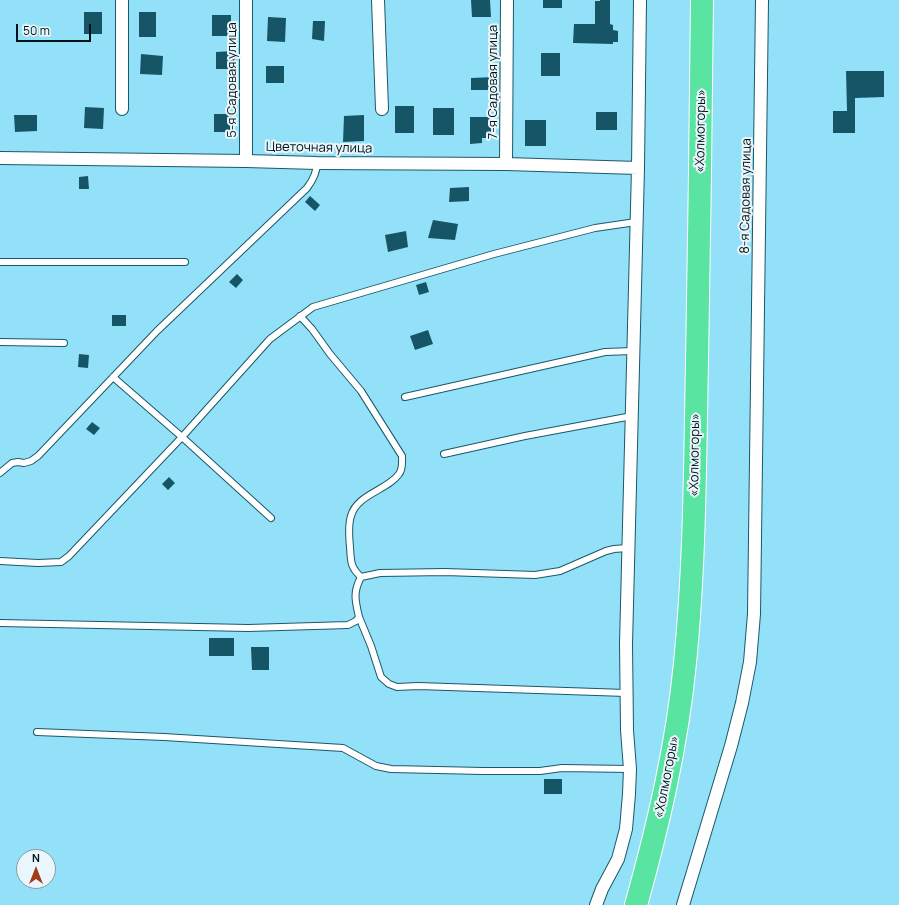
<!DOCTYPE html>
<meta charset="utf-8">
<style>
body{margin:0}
#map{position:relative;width:899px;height:905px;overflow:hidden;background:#93e1f8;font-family:Manrope,sans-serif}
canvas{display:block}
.north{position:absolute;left:16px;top:849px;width:40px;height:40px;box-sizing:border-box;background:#e9f7fc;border:1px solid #8c9ba0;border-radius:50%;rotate:0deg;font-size:11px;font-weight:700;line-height:16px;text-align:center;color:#001117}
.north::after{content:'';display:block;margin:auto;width:14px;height:18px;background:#a23c16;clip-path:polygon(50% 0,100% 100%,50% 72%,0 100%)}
.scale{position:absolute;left:16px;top:24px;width:75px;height:18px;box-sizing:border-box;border:2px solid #001117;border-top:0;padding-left:5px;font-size:12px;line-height:14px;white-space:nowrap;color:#001117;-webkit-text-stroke:3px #e9f7fc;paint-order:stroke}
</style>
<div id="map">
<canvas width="899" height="905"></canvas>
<div class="north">N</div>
<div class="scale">50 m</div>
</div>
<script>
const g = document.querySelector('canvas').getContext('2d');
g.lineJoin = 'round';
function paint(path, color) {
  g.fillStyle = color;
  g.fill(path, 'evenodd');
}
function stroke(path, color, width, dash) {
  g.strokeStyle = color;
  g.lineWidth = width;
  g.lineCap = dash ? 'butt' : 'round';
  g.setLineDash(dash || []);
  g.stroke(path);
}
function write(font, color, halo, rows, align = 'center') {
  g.font = font + ' Manrope,sans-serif';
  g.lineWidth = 4;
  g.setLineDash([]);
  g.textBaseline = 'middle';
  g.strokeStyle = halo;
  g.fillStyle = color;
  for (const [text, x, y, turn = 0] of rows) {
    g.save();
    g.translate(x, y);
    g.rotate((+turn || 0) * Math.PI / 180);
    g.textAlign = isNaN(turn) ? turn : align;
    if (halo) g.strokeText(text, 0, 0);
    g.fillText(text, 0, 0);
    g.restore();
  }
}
const building = new Path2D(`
 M471,0h19l1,17h-19z
 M543,0h19v8h-19z
 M600,0h10v24l3,1v5l5,1v11h-5v2l-40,-1 1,-19h21v-23h5z
 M84,12h18v22h-18z
 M139,12h17v25h-17z
 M212,15h19v21h-19z
 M268,17l18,1 -1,24 -18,-1z
 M313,21h12l-1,20 -12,-2z
 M234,51l1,18h-19v-17z
 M541,53h19v23h-19z
 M141,54l22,2 -1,19 -22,-1z
 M266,66h18v17h-18z
 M846,71h38v26l-29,1v35h-22v-22h14z
 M494,77v13h-23v-12z
 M395,106h19v27h-19z
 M85,107l19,1 -1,21 -19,-1z
 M433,108h21v27h-21z
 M596,112h21v18h-21z
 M214,114h18v18h-18z
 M14,115h23v16l-22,1z
 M364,115v26l-21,1 1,-26z
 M470,117h21l1,21h-10v5l-12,1z
 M525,120h21v26h-21z
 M88,176l1,13h-10v-12z
 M469,187v14l-20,1 1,-14z
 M310,196l10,9 -5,6 -10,-9z
 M433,220l25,4 -3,16 -27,-2z
 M406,231l2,16 -20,5 -3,-17z
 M237,274l6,6 -7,8 -7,-6z
 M426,282l3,10 -10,3 -3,-10z
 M112,315h14v11h-14z
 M428,330l5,14 -18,6 -5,-14z
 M79,354l10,1 -1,13 -10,-1z
 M92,422l8,6 -6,7 -8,-6z
 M169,477l6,6 -7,7 -6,-6z
 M209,638h25v18h-25z
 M251,647h18v23h-17z
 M544,779h18v15h-18z`);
const lane = new Path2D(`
 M0,262h185
 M300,316l12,13 18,25 31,37 41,65c0,6 1,13 -3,18 -11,16 -42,20 -48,42 -3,9 -2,21 -1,31 1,14 0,20 11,30
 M0,342l64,1
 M113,377l69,60 89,81
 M405,397l200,-45 28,-1
 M444,454l81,-18 107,-20
 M0,473l12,-10 6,-1 6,1 7,-2 7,-5 119,-125 150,-143c6,-8 10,-15 10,-25
 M0,561l38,2 23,-1 8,-6 113,-119 88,-98 43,-32 181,-53 101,-26 41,-6
 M359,617l12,29 10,31 8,7 8,3 21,-1 208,7
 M0,623l248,5 100,-3 8,-4 3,-4c-4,-17 -6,-25 2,-40l19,-4 65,-1 90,3 25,-4 46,-20 8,-2 13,-1
 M37,732l127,5 179,11 33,18 15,3 92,2h57l22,-3 68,1`);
const street = new Path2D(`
 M122,0v109
 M378,0l4,109
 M0,158l246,3 71,2 189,1 132,4
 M246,161v-161
 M506,164l1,-164
 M596,905l6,-16 16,-30 8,-30 3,-35 1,-25 -3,-39 -1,-86 12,-476 2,-168
 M683,905l48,-159 11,-43 8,-41 4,-48 8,-614`);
const highway = new Path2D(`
 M636,905c22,-79 41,-159 49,-242 10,-100 10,-201 12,-301 2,-121 4,-241 5,-362`);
const streetNames = [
 ["5-я Садовая улица",232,80,-90],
 ["7-я Садовая улица",493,82,-90],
 ["«Холмогоры»",701,131,-89],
 ["Цветочная улица",319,148,1],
 ["8-я Садовая улица",746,196,-89],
 ["«Холмогоры»",695,455,-89],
 ["«Холмогоры»",667,777,-79]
];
paint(building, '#165565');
stroke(lane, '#1a5868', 8);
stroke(street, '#1a5868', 14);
stroke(highway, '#fff', 24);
stroke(lane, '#fff', 6);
stroke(street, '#fff', 12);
stroke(highway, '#5ae4a1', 22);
write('13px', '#001117', '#e9f7fc', streetNames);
</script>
